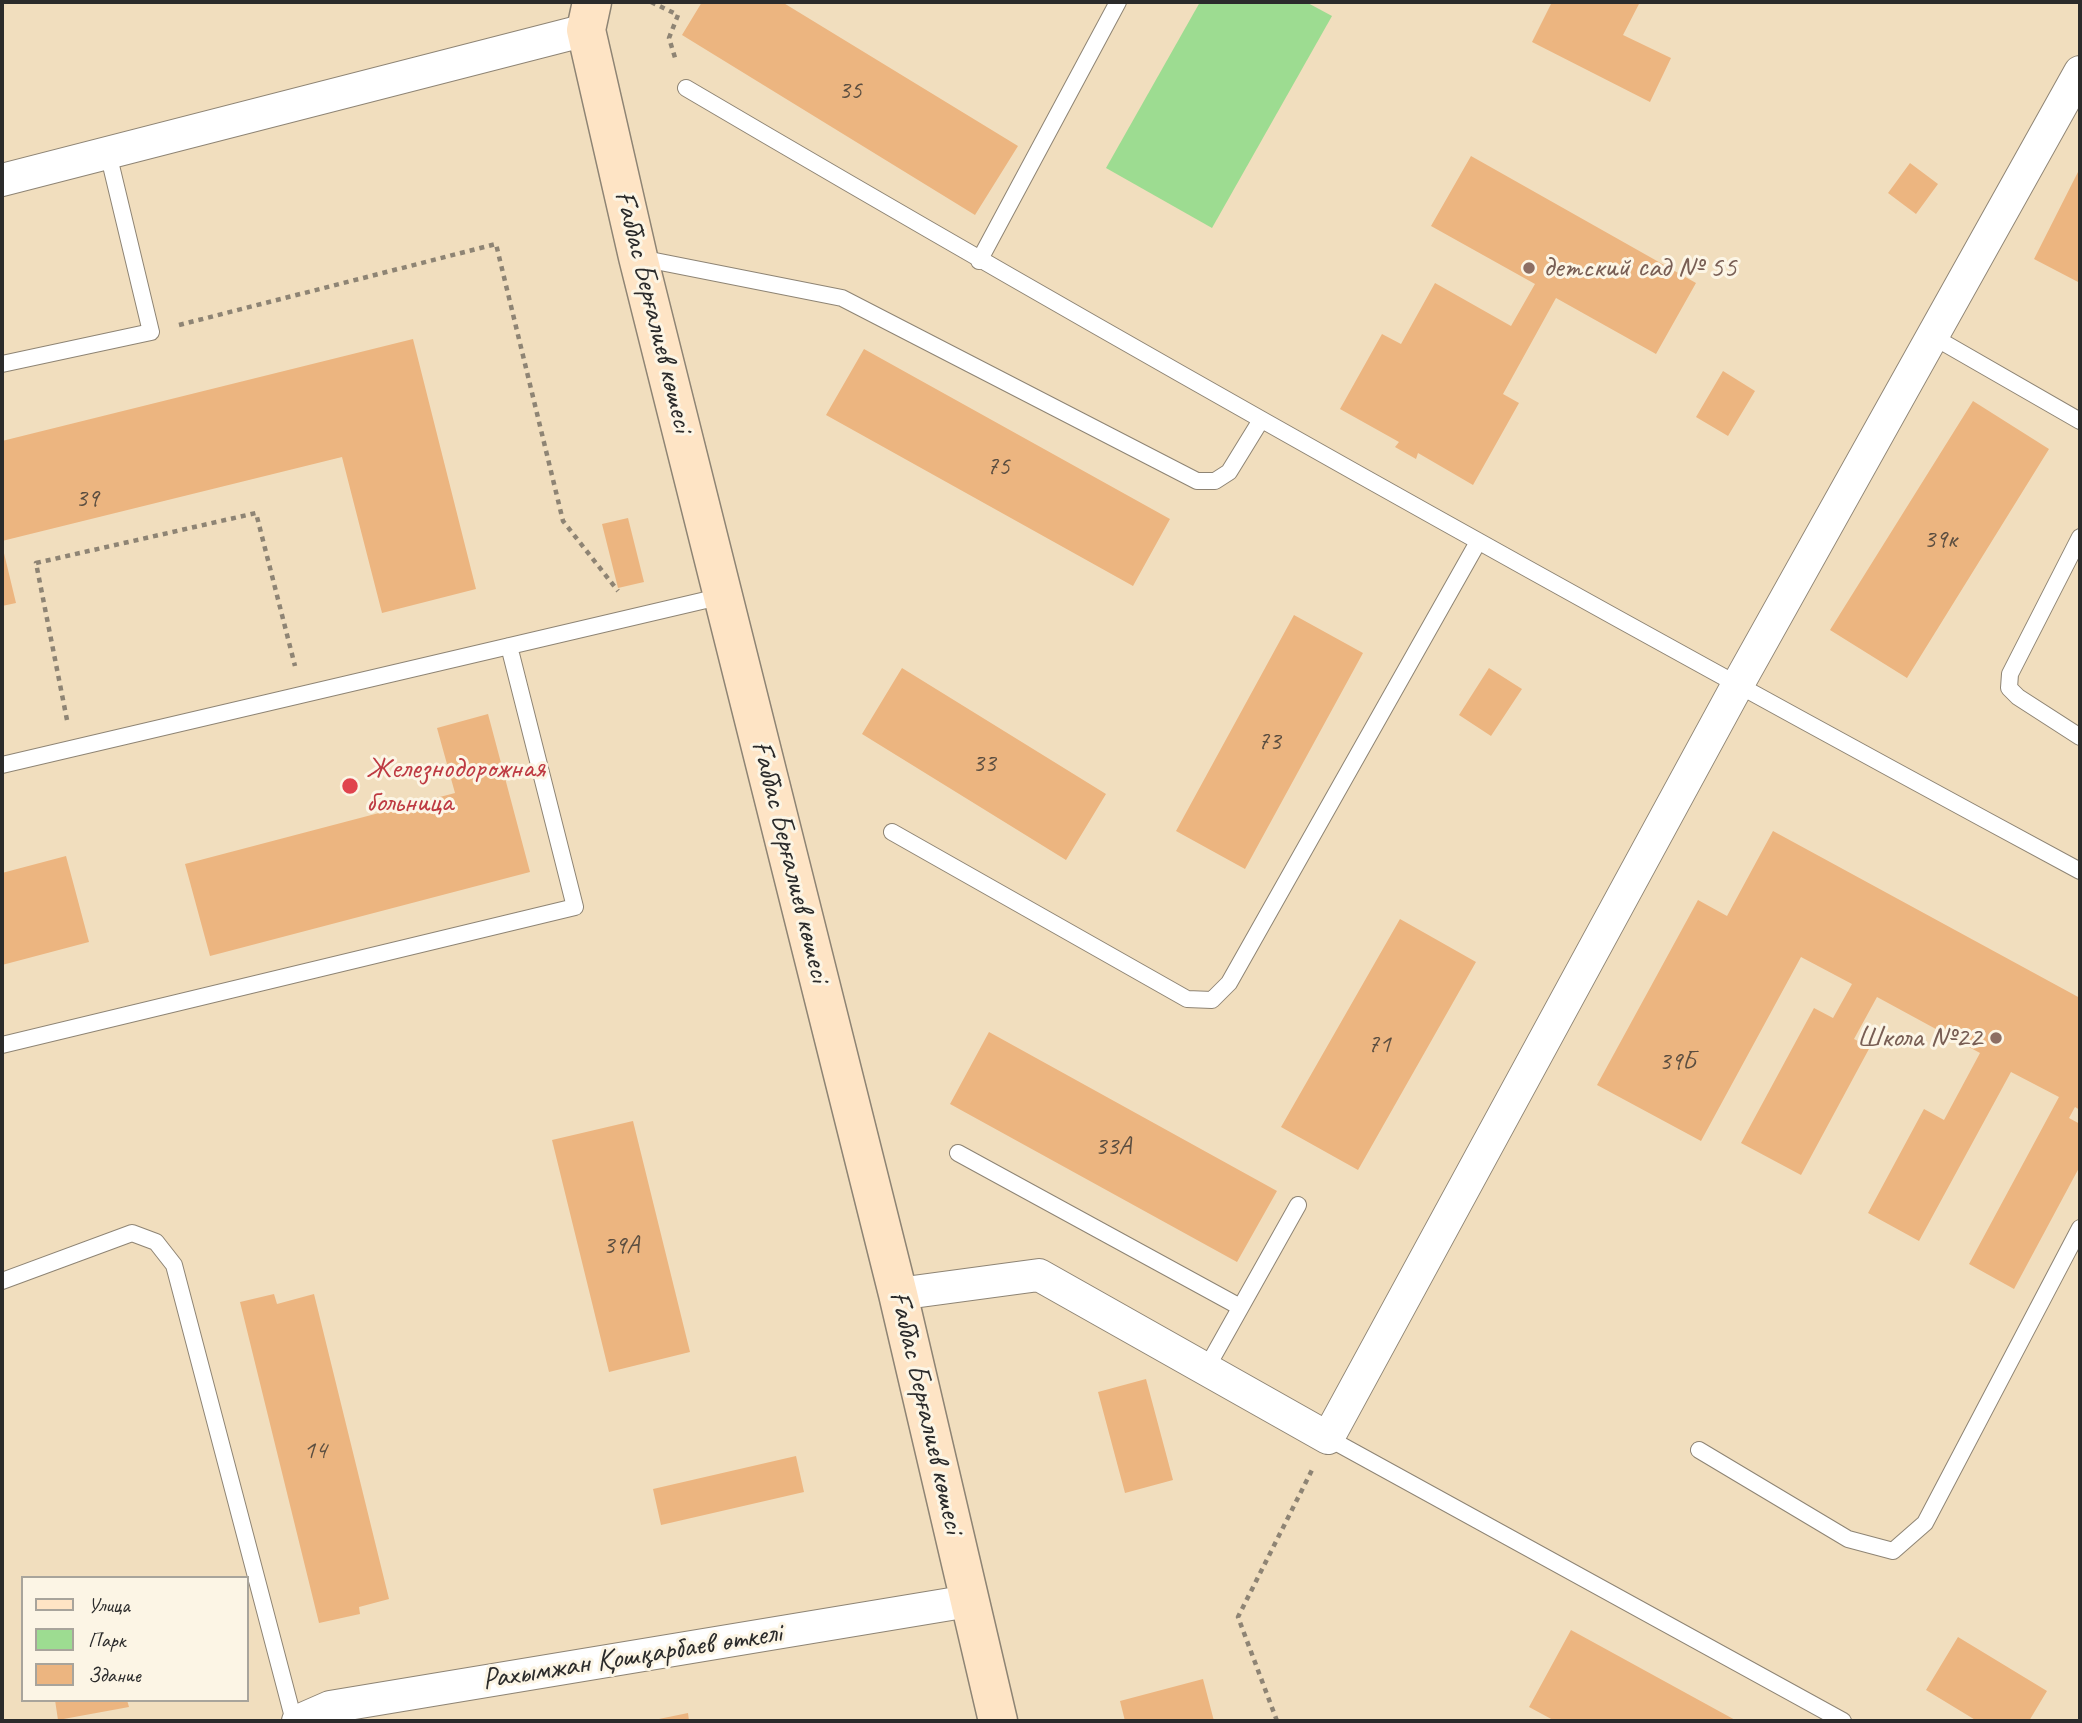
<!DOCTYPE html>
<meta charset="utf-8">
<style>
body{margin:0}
#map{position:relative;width:2082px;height:1723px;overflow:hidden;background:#f1debe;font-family:Caveat,sans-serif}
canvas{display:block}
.frame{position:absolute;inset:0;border:4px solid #2b2b2b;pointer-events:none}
.legend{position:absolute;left:21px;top:1576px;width:228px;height:126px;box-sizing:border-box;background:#fcf5e5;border:2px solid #a8a49b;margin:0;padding:9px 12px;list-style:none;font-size:21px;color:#2b2b2b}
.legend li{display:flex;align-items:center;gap:14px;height:35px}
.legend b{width:35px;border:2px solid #a8a49b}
</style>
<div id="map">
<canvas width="2082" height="1723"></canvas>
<div class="frame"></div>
<ul class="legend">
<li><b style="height:9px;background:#fee4c5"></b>Улица</li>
<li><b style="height:19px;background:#9ddc91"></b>Парк</li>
<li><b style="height:19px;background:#ecb580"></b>Здание</li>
</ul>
</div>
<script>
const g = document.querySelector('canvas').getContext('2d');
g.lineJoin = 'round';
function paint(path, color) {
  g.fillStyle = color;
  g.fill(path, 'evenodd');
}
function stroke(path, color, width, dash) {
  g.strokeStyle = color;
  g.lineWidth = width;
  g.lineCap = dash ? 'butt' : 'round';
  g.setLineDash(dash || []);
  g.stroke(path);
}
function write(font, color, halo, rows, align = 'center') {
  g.font = font + ' Caveat,sans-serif';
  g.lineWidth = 6;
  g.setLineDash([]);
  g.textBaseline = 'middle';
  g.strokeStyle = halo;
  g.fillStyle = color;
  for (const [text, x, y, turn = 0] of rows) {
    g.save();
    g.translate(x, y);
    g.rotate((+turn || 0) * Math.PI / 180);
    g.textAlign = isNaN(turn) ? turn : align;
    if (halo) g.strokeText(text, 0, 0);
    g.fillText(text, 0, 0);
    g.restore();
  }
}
const green = new Path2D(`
 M1200,2h106l26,14 -120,212 -106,-60z`);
const building = new Path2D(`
 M702,2h80l236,144 -43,69 -293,-180z
 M1552,2h88l-17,33 48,23 -21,44 -118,-60z
 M1471,156l225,127 -40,71 -100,-56 -53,96 16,9 -46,82 -55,-32 -2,6 -21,-12 4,-5 -59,-33 42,-75 19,10 34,-61 76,43 24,-42 -104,-58z
 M1910,163l28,21 -22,30 -28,-21z
 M2080,168v115l-46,-24z
 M413,339l63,250 -94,24 -40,-156 -340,84v-100z
 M864,349l306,170 -37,67 -307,-171z
 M1723,371l32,20 -27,45 -32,-19z
 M1973,401l76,48 -142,229 -77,-48z
 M628,518l16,64 -26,6 -16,-64z
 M3,549l13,54 -14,3v-56z
 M1294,615l69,38 -118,216 -69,-38z
 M902,668l204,126 -40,66 -204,-126z
 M1489,668l33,21 -31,47 -32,-21z
 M488,714l42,158 -320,84 -25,-92 270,-71 -18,-65z
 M1773,831l307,167v112l-5,-3 -6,11 11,6v42l-66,123 -45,-25 90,-167 -48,-25 -92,169 -51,-28 56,-104 20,11 36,-67 -103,-56 -23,42 16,8 -69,128 -60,-32 73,-135 19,10 19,-34 -51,-27 -100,184 -104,-56 101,-185 29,16z
 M66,856l23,86 -87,23v-92z
 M1400,919l76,43 -118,208 -77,-43z
 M989,1032l288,159 -40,71 -287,-158z
 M633,1121l57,231 -81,20 -57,-232z
 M274,1294l3,10 37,-10 75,305 -30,8 1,7 -41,9 -79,-321z
 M1146,1379l27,101 -48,13 -27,-101z
 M796,1456l8,36 -143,33 -8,-36z
 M1571,1630l166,91h-182l-26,-14z
 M1958,1637l89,54 -18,30h-52l-51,-31z
 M1203,1679l11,42h-89l-5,-20z
 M55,1700h72l2,7 -71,13z
 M688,1713l1,8h-35v-1z`);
const path = new Path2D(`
 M651,2l27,13 -9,23 7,23
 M179,325l317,-81 67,277 55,70
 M67,720l-31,-157 220,-50 39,153
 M1277,1721l-39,-104 74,-147`);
const lane = new Path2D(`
 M686,88c459,270 925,530 1394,783
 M640,258l202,40 355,183h18l14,-9 32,-52
 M979,261l139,-259
 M1932,336l148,85
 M2,364l149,-32 -43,-179
 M2080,537l-70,137 -1,14 9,9 62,40
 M2,765l721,-169
 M892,832l295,167 25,1 17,-17 249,-441
 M2,1045l573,-138 -66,-261
 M958,1153l282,154
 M2,1281l130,-48 24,9 18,23 120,456
 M1206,1369l92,-164
 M1328,1438l515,283
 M1699,1450l149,89 45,12 32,-28 155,-295`);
const street = new Path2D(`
 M2,180l584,-150
 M898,1294l141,-19 289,163 409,-752 343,-614
 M298,1721l32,-14 639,-106`);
const secondary = new Path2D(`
 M592,2l-6,28 52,227 260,1037 100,427`);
const markers = [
 [1529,268,7,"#8d6e63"],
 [350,786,9,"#e0444e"],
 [1996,1038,7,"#8d6e63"]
];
const numberNames = [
 ["35",850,91],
 ["75",998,467],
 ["39",87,499],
 ["39к",1940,540],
 ["73",1269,742],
 ["33",984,764],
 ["71",1379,1045],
 ["39Б",1677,1062],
 ["33А",1113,1147],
 ["39А",621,1246],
 ["14",315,1451]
];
const educationNames = [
 ["детский сад № 55",1543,268],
 ["Школа №22",1982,1038,"right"]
];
const streetNames = [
 ["Ғаббас Берғалиев көшесі",653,311,76],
 ["Ғаббас Берғалиев көшесі",790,861,76],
 ["Ғаббас Берғалиев көшесі",926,1412,77],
 ["Рахымжан Қошқарбаев өткелі",632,1657,-9]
];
const healthNames = [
 ["Железнодорожная",366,769],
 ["больница",366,803]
];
paint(green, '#9ddc91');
paint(building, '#ecb580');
stroke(lane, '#8e8474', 18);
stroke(street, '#8e8474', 34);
stroke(secondary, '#8e8474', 41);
stroke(path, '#8e8474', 4.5, [5, 5]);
stroke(lane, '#fff', 16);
stroke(street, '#fff', 32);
stroke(secondary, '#fee4c5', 38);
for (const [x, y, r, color] of markers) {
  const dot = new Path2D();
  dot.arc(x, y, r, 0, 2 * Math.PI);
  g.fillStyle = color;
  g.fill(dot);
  stroke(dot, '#fcf5e5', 2.5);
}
write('26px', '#5b4e40', null, numberNames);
write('30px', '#785e54', '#fcf5e5', educationNames, 'left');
write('30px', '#2b2b2b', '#fcf5e5', streetNames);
write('30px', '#be3a42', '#fcf5e5', healthNames, 'left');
</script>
